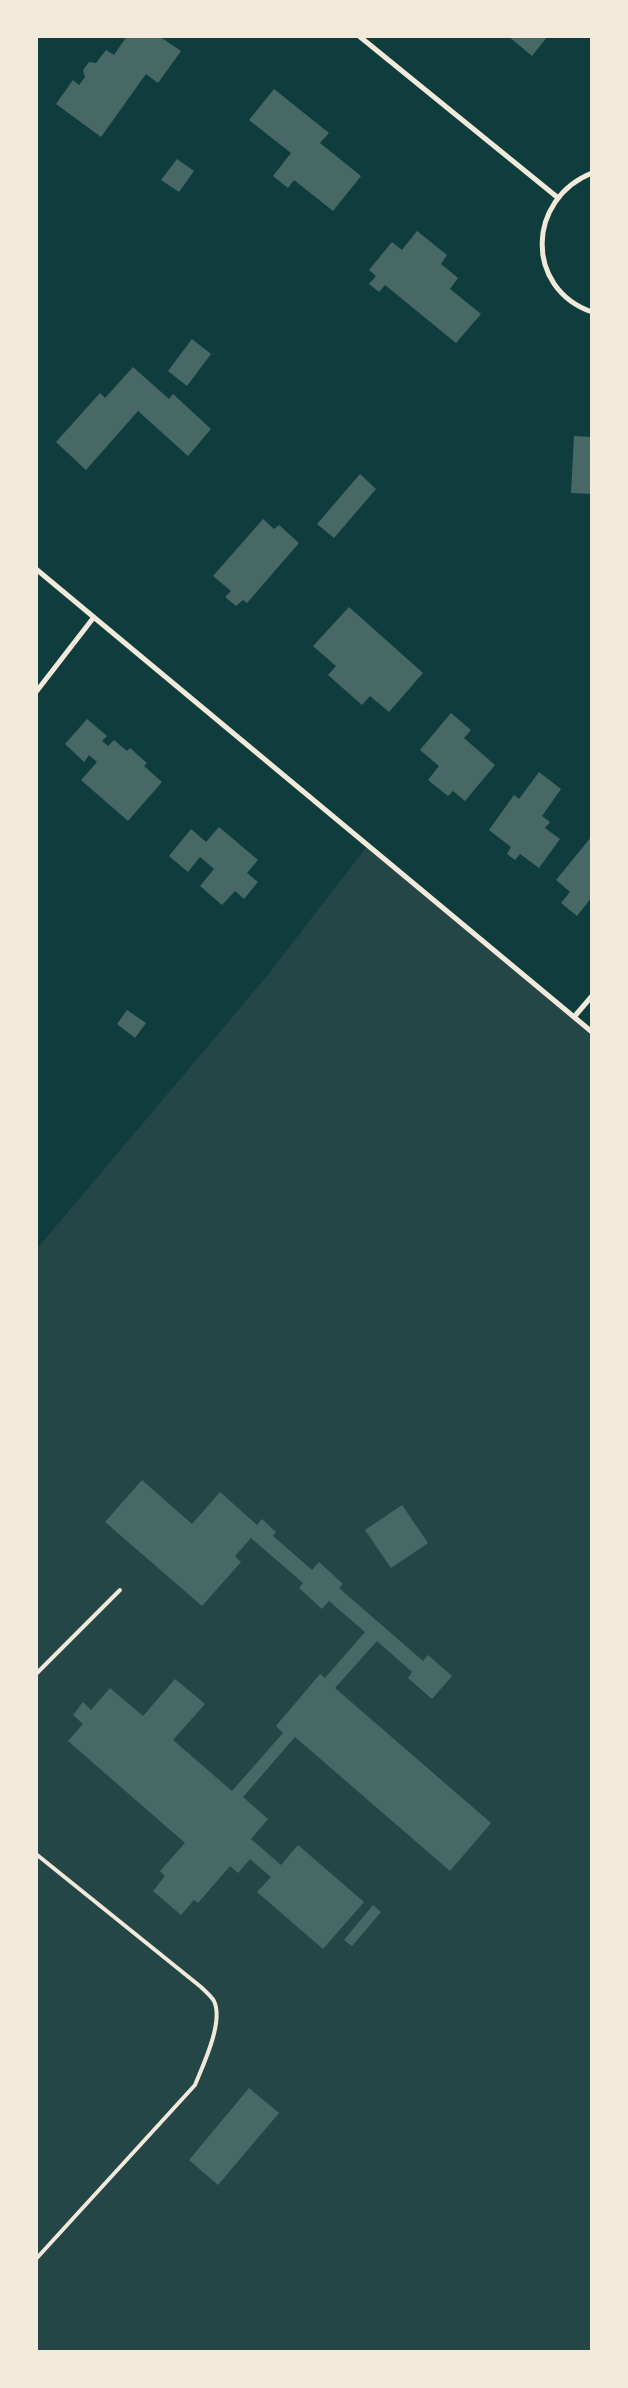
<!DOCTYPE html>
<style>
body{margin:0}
#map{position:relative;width:628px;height:2388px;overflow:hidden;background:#0f3d3e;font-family:Lato,sans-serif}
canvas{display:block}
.frame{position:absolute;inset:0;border:38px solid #f1e9da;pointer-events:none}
</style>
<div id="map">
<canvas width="628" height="2388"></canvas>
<div class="frame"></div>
</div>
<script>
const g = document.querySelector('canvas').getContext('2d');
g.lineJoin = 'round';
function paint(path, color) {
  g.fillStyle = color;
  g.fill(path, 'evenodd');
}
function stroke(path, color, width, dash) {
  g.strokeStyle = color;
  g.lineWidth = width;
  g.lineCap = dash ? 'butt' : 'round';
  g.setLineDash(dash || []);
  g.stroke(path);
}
const green = new Path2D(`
 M368,845l224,187v1320h-556v-1102l231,-274z`);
const building = new Path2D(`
 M127,36h32l22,15 -23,32 -12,-9 -45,63 -45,-33 17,-24 6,5 6,-8 -2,-7 6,-8 7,1 10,-13 8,5z
 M508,36h40l-16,20z
 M274,89l55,44 -9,10 41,33 -28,35 -39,-31 -6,8 -15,-12 18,-23 -42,-33z
 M177,159l17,12 -15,21 -18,-12z
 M417,231l30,24 -6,9 17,14 -8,11 31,25 -25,29 -71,-58 -6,7 -10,-8 7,-8 -7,-6 23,-28 10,8z
 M192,339l19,15 -24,32 -19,-15z
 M133,367l36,32 4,-5 38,35 -23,27 -50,-45 -52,59 -30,-28 44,-49 5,5z
 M574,436l18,1v57l-21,-1z
 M360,474l16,15 -42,49 -17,-14z
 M263,519l11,10 5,-4 20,18 -52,60 -4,-3 -7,6 -11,-9 6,-6 -18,-15z
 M349,607l74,66 -34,39 -19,-16 -8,9 -34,-30 8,-9 -23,-20z
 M451,713l20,17 -7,8 31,27 -30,36 -12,-10 -5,5 -20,-16 11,-14 -19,-16z
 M87,719l20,17 -5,5 6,5 6,-6 13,11 3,-3 17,15 -3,3 18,16 -34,39 -47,-41 16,-18 -8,-7 -5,7 -19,-18z
 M539,772l22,17 -19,27 8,6 -5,6 15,11 -21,29 -19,-14 -5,6 -8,-6 4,-7 -22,-17 25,-35 5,4z
 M219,827l39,33 -11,13 11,9 -14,17 -9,-8 -13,14 -22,-19 14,-17 -14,-12 -12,15 -19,-16 22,-27 15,13z
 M592,836v61l-15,19 -16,-13 9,-11 -14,-12z
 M127,1010l19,13 -11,15 -18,-14z
 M142,1480l50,44 28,-32 37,33 5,-6 14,13 -3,4 39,34 7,-8 24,22 -4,4 84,73 5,-6 24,21 -20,23 -24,-21 4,-6 -35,-31 -42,47 156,135 -41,48 -155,-134 -52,60 25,22 -17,20 30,26 17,-20 66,57 -41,47 -66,-57 14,-15 -21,-18 -12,14 -8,-7 -32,37 -4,-3 -13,15 -28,-24 12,-15 -5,-5 25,-28 -117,-102 15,-17 -10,-9 10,-13 8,8 19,-22 33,28 32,-37 30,25 -32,36 59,51 51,-58 -7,-7 44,-52 5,4 40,-46 -36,-31 -7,8 -23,-21 4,-5 -52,-45 -16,18 6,6 -39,44 -97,-84z
 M402,1505l26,38 -37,25 -26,-38z
 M373,1905l8,7 -29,34 -8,-6z
 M249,2088l30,25 -61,72 -29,-25z`);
const service = new Path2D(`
 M36,1674l84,-84
 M36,1854l165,133c4,4 10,9 13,14 10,21 -11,64 -19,84l-159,174`);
const minor = new Path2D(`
 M359,36l198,161
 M592,173c-65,26 -68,115 0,139
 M36,569l556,463
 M36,692l58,-75
 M574,1017l18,-21`);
paint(green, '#244646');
paint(building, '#486865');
stroke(service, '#f1e9da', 4);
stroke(minor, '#f1e9da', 5);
</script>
